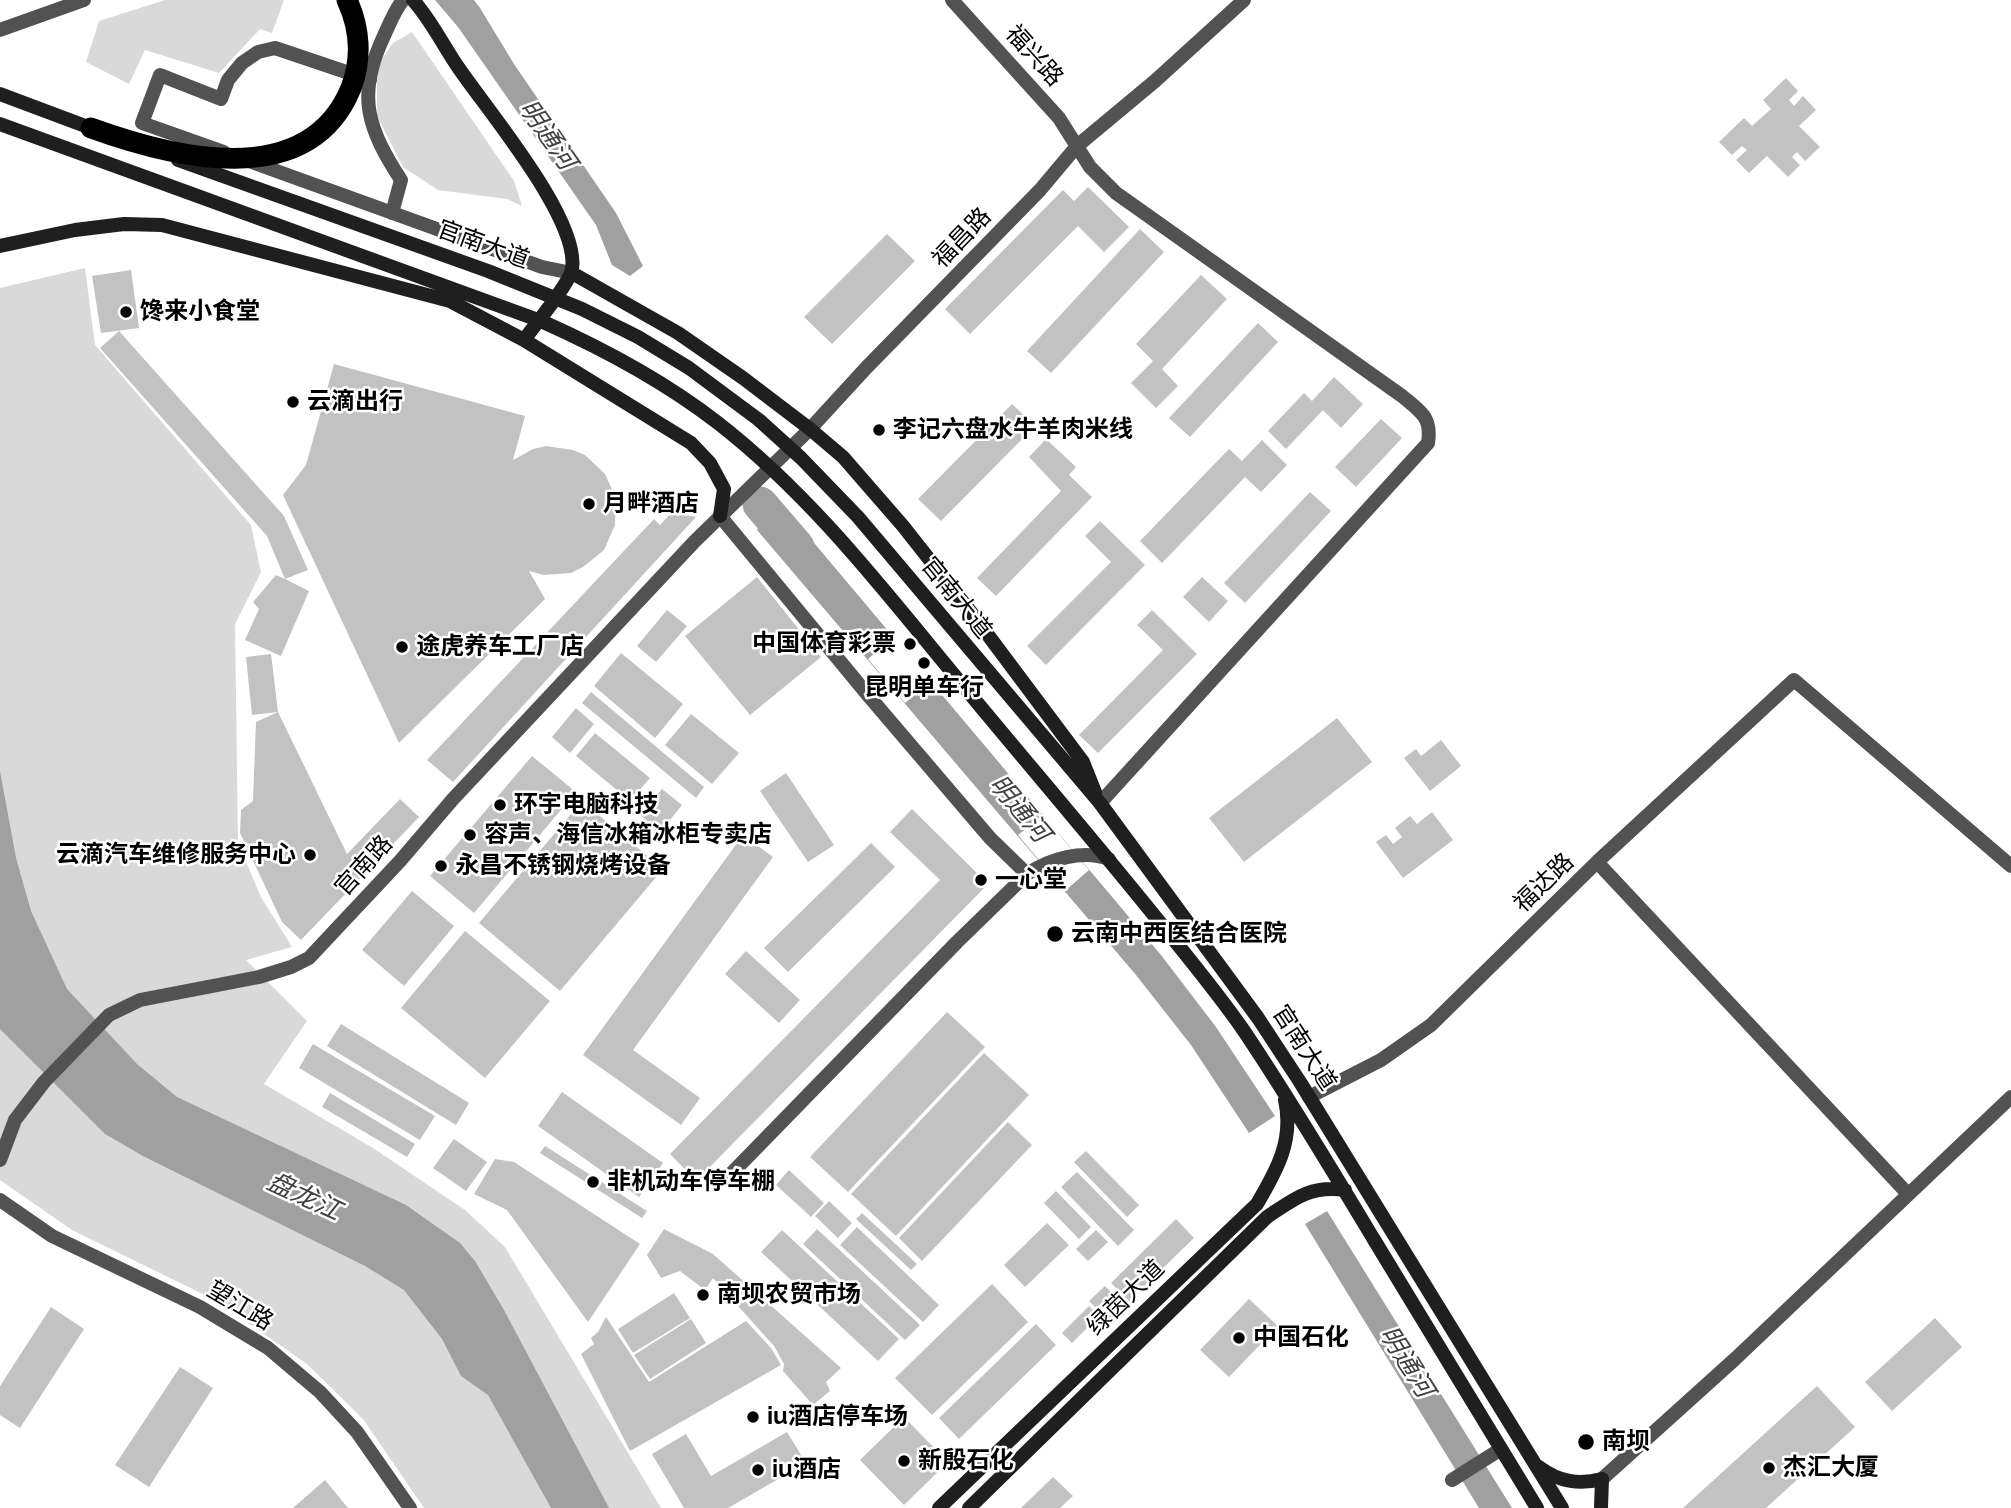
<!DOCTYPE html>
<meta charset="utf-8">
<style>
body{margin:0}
canvas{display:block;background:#fff}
</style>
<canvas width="2011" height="1508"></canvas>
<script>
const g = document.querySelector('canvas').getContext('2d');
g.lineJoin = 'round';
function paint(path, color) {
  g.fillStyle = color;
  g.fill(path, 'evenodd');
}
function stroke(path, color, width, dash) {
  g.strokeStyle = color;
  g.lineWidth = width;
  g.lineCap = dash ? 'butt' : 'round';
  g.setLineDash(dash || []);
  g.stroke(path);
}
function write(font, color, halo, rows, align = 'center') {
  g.font = font + ' Raleway,"Noto Sans SC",sans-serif';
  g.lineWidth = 5;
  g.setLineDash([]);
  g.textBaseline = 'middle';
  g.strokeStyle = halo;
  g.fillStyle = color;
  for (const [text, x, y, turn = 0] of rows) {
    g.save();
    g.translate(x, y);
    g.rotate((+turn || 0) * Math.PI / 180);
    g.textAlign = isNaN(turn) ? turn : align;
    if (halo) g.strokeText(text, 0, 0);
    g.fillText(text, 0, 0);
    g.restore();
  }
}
const green = new Path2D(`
 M165,0h119l-12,33 -12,-4 -41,44 -74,-23 -16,34 -43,-22 13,-41z
 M412,32l102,149 8,25 -15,-7 -69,-9 -35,-23 -26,-51v-50l16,-23z
 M85,268l10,77 156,180 10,47 -26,52 3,219 23,54 31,50 -46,13 61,61 -43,63 109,64 92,62 40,37 156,261h-237l-61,-89 -56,-55 -92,-64 -143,-70 -72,-50v-892z`);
const water = new Path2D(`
 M435,0h39l6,8 34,56 102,149 27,53 -13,10 -18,-11 -16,-40 -138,-198z
 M783,506l378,449 55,72 59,89 -26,17 -58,-88 -55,-70 -379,-445 10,-19z
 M0,771l16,87 15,53 36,78 70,75 40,33 229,108 54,38 15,18 29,49 105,198h-58l-63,-113 -27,-19 -19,-37 -38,-49 -39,-24 -222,-110 -38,-22 -105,-105z
 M1327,1211l185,297h-33l-174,-284z`);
const pier = new Path2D(`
 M894,637l37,45 -26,21 -37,-44z
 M1043,815l46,55 -24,21 -47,-56z`);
const river = new Path2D(`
 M760,504l37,43`);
const building = new Path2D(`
 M1786,78l12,13 -9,9 5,6 9,-10 13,14 -17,16 21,21 -15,14 -8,-9 -5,5 8,8 -12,12 -21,-21 -18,17 -13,-13 11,-10 -5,-4 -10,9 -13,-13 25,-24 8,8 19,-17 -8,-9z
 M1088,187l41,40 -25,25 -26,-26 -108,108 -25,-25 118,-119 11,11z
 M1140,229l24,23 -113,121 -24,-22z
 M887,234l28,27 -83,83 -28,-27z
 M131,270l8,58 -38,5 -9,-57z
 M1201,275l26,24 -65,70 16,17 -22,22 -25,-25 22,-22 -17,-17z
 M1258,323l20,19 -88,95 -21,-19z
 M119,331l165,185 24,54 -23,9 24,12 -28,65 -36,-16 14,-31 -6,-7 23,-27 9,4 -18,-43 -167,-188z
 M334,364l191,52 -12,44 20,-11 13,-3 27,4 12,5 20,19 11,24 -1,27 -11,25 -21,17 -12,6 -27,2 -15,-4 16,28 -146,144 -116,-248 23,-30z
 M1334,377l29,27 -22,24 -18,-18 -37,39 -18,-18 36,-38 8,8z
 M1012,404l23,22 -94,95 -23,-22z
 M1381,419l21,19 -46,49 -21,-20z
 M1046,439l30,28 -7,8 23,22 -96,99 -19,-18 84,-87 -32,-34z
 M1262,440l25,25 -26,27 -16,-15 -83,86 -22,-22 89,-92 13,12z
 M1310,492l21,19 -86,92 -21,-20z
 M671,513l25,4 -243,265 -26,-22 227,-241 6,6z
 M1100,521l45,44 -99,100 -19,-19 84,-84 -26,-26z
 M757,577l64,80 -71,58 -65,-79z
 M1202,577l26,24 -19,21 -26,-25z
 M667,610l20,16 -31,36 -19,-16z
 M1152,610l45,44 -99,99 -19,-18 84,-85 -26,-25z
 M621,653l62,51 -28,34 -61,-52z
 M271,654l7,58 -26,3 -6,-58z
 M591,692l113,95 -8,11 -114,-95z
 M576,708l18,16 -24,29 -18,-16z
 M278,712l69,142 53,-55 19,18 -118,123 -19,-18 -42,-89 1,-23 12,-9 3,-79z
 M691,714l48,39 -27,31 -47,-39z
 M1337,718l35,44 -128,100 -35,-44z
 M595,733l55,45 -20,23 -54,-45z
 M1441,740l20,26 -31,25 -26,-33 12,-9 5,7z
 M532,756l44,36 -102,121 -44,-37z
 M786,773l48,72 -26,17 -48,-71z
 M662,789l20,16 -22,27 -20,-17z
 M582,801l81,68 -103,122 -81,-68z
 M912,809l76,75 -292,297 -26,-27 270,-274 -50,-48z
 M1432,812l21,28 -50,38 -27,-36 10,-7 7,9 9,-7 -7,-9 15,-12 7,8z
 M743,835l30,22 -140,193 67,48 -19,27 -98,-70z
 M871,843l24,24 -107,105 -24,-24z
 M412,891l42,35 -50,60 -42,-36z
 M465,931l85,70 -65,77 -84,-70z
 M746,951l54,49 -21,23 -54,-49z
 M947,1012l38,35 -137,145 -38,-35z
 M341,1024l128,79 -13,22 -129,-79z
 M313,1044l122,72 -15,24 -121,-72z
 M984,1053l45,42 -133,141 -45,-42z
 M562,1092l101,71 -24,34 -101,-71z
 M330,1093l85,51 -8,13 -85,-50z
 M1008,1122l24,23 -110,116 -23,-23z
 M454,1139l33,23 -21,29 -33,-23z
 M545,1146l102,65 -5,7 -102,-65z
 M1086,1151l53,54 -12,12 -53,-55z
 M495,1159l19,3 126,82 -52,78 -81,-112 -33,-16z
 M789,1170l35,33 -13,14 -35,-32z
 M1077,1172l57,58 -16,16 -57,-59z
 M1056,1191l35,36 -12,12 -35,-36z
 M829,1201l23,22 -14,15 -23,-22z
 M862,1213l55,51 -6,6 -55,-51z
 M1176,1219l18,19 -65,63 -18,-18z
 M1047,1223l22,22 -44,42 -21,-22z
 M857,1227l82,78 -16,17 -83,-77z
 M664,1229l49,25 128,114 -15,14 4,9 -17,14 -30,-34 1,-7 -10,-18 -61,-68 -8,12 -25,-19 -19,7 -14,-23z
 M817,1229l103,96 -15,15 -102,-96z
 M782,1230l117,109 -21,22 -117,-109z
 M1096,1230l12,12 -20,19 -12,-12z
 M992,1284l36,38 -96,93 -37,-37z
 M1105,1286l19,19 -16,15 -19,-19z
 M674,1293l16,25 -57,35 -15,-24z
 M1249,1299l29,27 -49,51 -29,-27z
 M1089,1306l10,10 -27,27 -10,-10z
 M51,1307l33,22 -64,99 -20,-13v-29z
 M606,1317l43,65 97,-61 25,27 10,17 -151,86 -49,-97 13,-10 -3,-6 7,-6z
 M1935,1318l27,29 -70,64 -27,-29z
 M691,1319l15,24 -56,36 -16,-24z
 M1036,1324l20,21 -97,94 -20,-21z
 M180,1367l33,21 -64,99 -34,-22z
 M1817,1386l38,41 -89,81h-83z
 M904,1417l44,45 -44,43 -44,-45z
 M787,1432l19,31 -78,45h-44l-32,-54 34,-20 25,42z
 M1053,1477l20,19 -13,12h-39z
 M325,1480l23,28h-55z`);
const street = new Path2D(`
 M952,0l107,118 31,49 26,26 286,203c19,16 30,21 26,47l-328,360
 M0,30l84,-30
 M224,152l-82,-29 18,-48 61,24 7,-19 14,-17 16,-11 17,-4 95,32
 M246,160l296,107 30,6
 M392,213l9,-33c-33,-51 -45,-84 -18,-142 6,-13 11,-27 20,-38
 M720,516l147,178 123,144 37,36c23,-15 56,-25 82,-15
 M1597,862l311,332
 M1309,1097l72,-37 50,-35 166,-163 197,-182 217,186
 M0,1160l15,-40 29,-38 65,-67 31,-15 119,-23 32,-10 18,-9 91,-97 53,-62 242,-258 115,-112 56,-61 174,-178 37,-44 78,-65 89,-81
 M727,1178l230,-236 70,-68
 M0,1200l52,36 148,71 68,41 52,44 37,40 53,76
 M1602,1479l133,-120 276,-262
 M1452,1480l49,-31`);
const secondary = new Path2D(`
 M413,0c18,20 30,45 45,67 29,43 122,152 114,202 -2,14 -38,57 -48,71
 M0,94l96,36
 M0,124l541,197c63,28 123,60 177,102 103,80 179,185 262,283 59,71 119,141 177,213 29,36 60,73 87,112 45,67 87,137 129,207 55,90 110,180 164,270
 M178,160l310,111 94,38 56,28 51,31 70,52 42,38 57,59 242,286 158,215 42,64 262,426
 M0,246l75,-16 49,-6 38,1 288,76 74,39 167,103 19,20 14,26 -4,27
 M572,273l106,60 65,45 67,51 33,28 60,69 67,85 113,151 12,30
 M1539,1467c20,15 40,18 63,12l-1,29
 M939,1508l318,-304c20,-34 37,-64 28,-104
 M969,1508l298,-291c27,-18 43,-32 78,-27`);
const highway = new Path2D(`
 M91,128c80,29 217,65 260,-40 11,-29 9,-60 -4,-88`);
const markers = [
 [126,312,7,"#000"],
 [293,402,7,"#000"],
 [879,430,7,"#000"],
 [589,504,7,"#000"],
 [910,644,7,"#000"],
 [402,647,7,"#000"],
 [924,663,7,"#000"],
 [500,805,7,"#000"],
 [470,835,7,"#000"],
 [310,855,7,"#000"],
 [441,866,7,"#000"],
 [981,880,7,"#000"],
 [1055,934,9,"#000"],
 [593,1182,7,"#000"],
 [703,1295,7,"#000"],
 [1239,1338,7,"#000"],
 [753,1417,7,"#000"],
 [1586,1442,9,"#000"],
 [904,1461,7,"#000"],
 [1769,1468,7,"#000"],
 [758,1470,7,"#000"]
];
const streetNames = [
 ["福兴路",1034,56,48],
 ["福昌路",962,238,-46],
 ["官南大道",483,245,20],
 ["官南大道",956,598,51],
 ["官南路",364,866,-48],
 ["福达路",1544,883,-44],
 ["官南大道",1304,1048,57],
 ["绿茵大道",1126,1298,-44],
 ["望江路",240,1306,31]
];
const poiNames = [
 ["馋来小食堂",140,312],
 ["云滴出行",307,402],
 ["李记六盘水牛羊肉米线",893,430],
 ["月畔酒店",603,504],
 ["中国体育彩票",896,644,"right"],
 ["途虎养车工厂店",416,647],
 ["昆明单车行",924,688,"center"],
 ["环宇电脑科技",514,805],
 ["容声、海信冰箱冰柜专卖店",484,835],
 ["云滴汽车维修服务中心",296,855,"right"],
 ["永昌不锈钢烧烤设备",455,866],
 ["一心堂",995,880],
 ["云南中西医结合医院",1071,934],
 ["非机动车停车棚",607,1182],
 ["南坝农贸市场",717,1295],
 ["中国石化",1253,1338],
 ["iu酒店停车场",767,1417],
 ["南坝",1602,1442],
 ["新殷石化",918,1461],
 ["杰汇大厦",1783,1468],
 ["iu酒店",772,1470]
];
const waterNames = [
 ["明通河",547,135,55],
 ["明通河",1019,809,50],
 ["盘龙江",304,1197,25],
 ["明通河",1406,1362,58]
];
paint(green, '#d9d9d9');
paint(water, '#a0a0a0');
paint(pier, '#fff');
stroke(river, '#a0a0a0', 35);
paint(building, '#c2c2c2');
stroke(street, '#525252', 14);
stroke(secondary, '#1f1f1f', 14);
stroke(highway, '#000', 21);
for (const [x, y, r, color] of markers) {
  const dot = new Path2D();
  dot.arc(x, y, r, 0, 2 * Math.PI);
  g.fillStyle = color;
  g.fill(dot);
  stroke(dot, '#fff', 2.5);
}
write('24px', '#000', '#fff', streetNames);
write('bold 24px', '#000', '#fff', poiNames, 'left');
write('italic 26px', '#414141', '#fff', waterNames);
</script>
